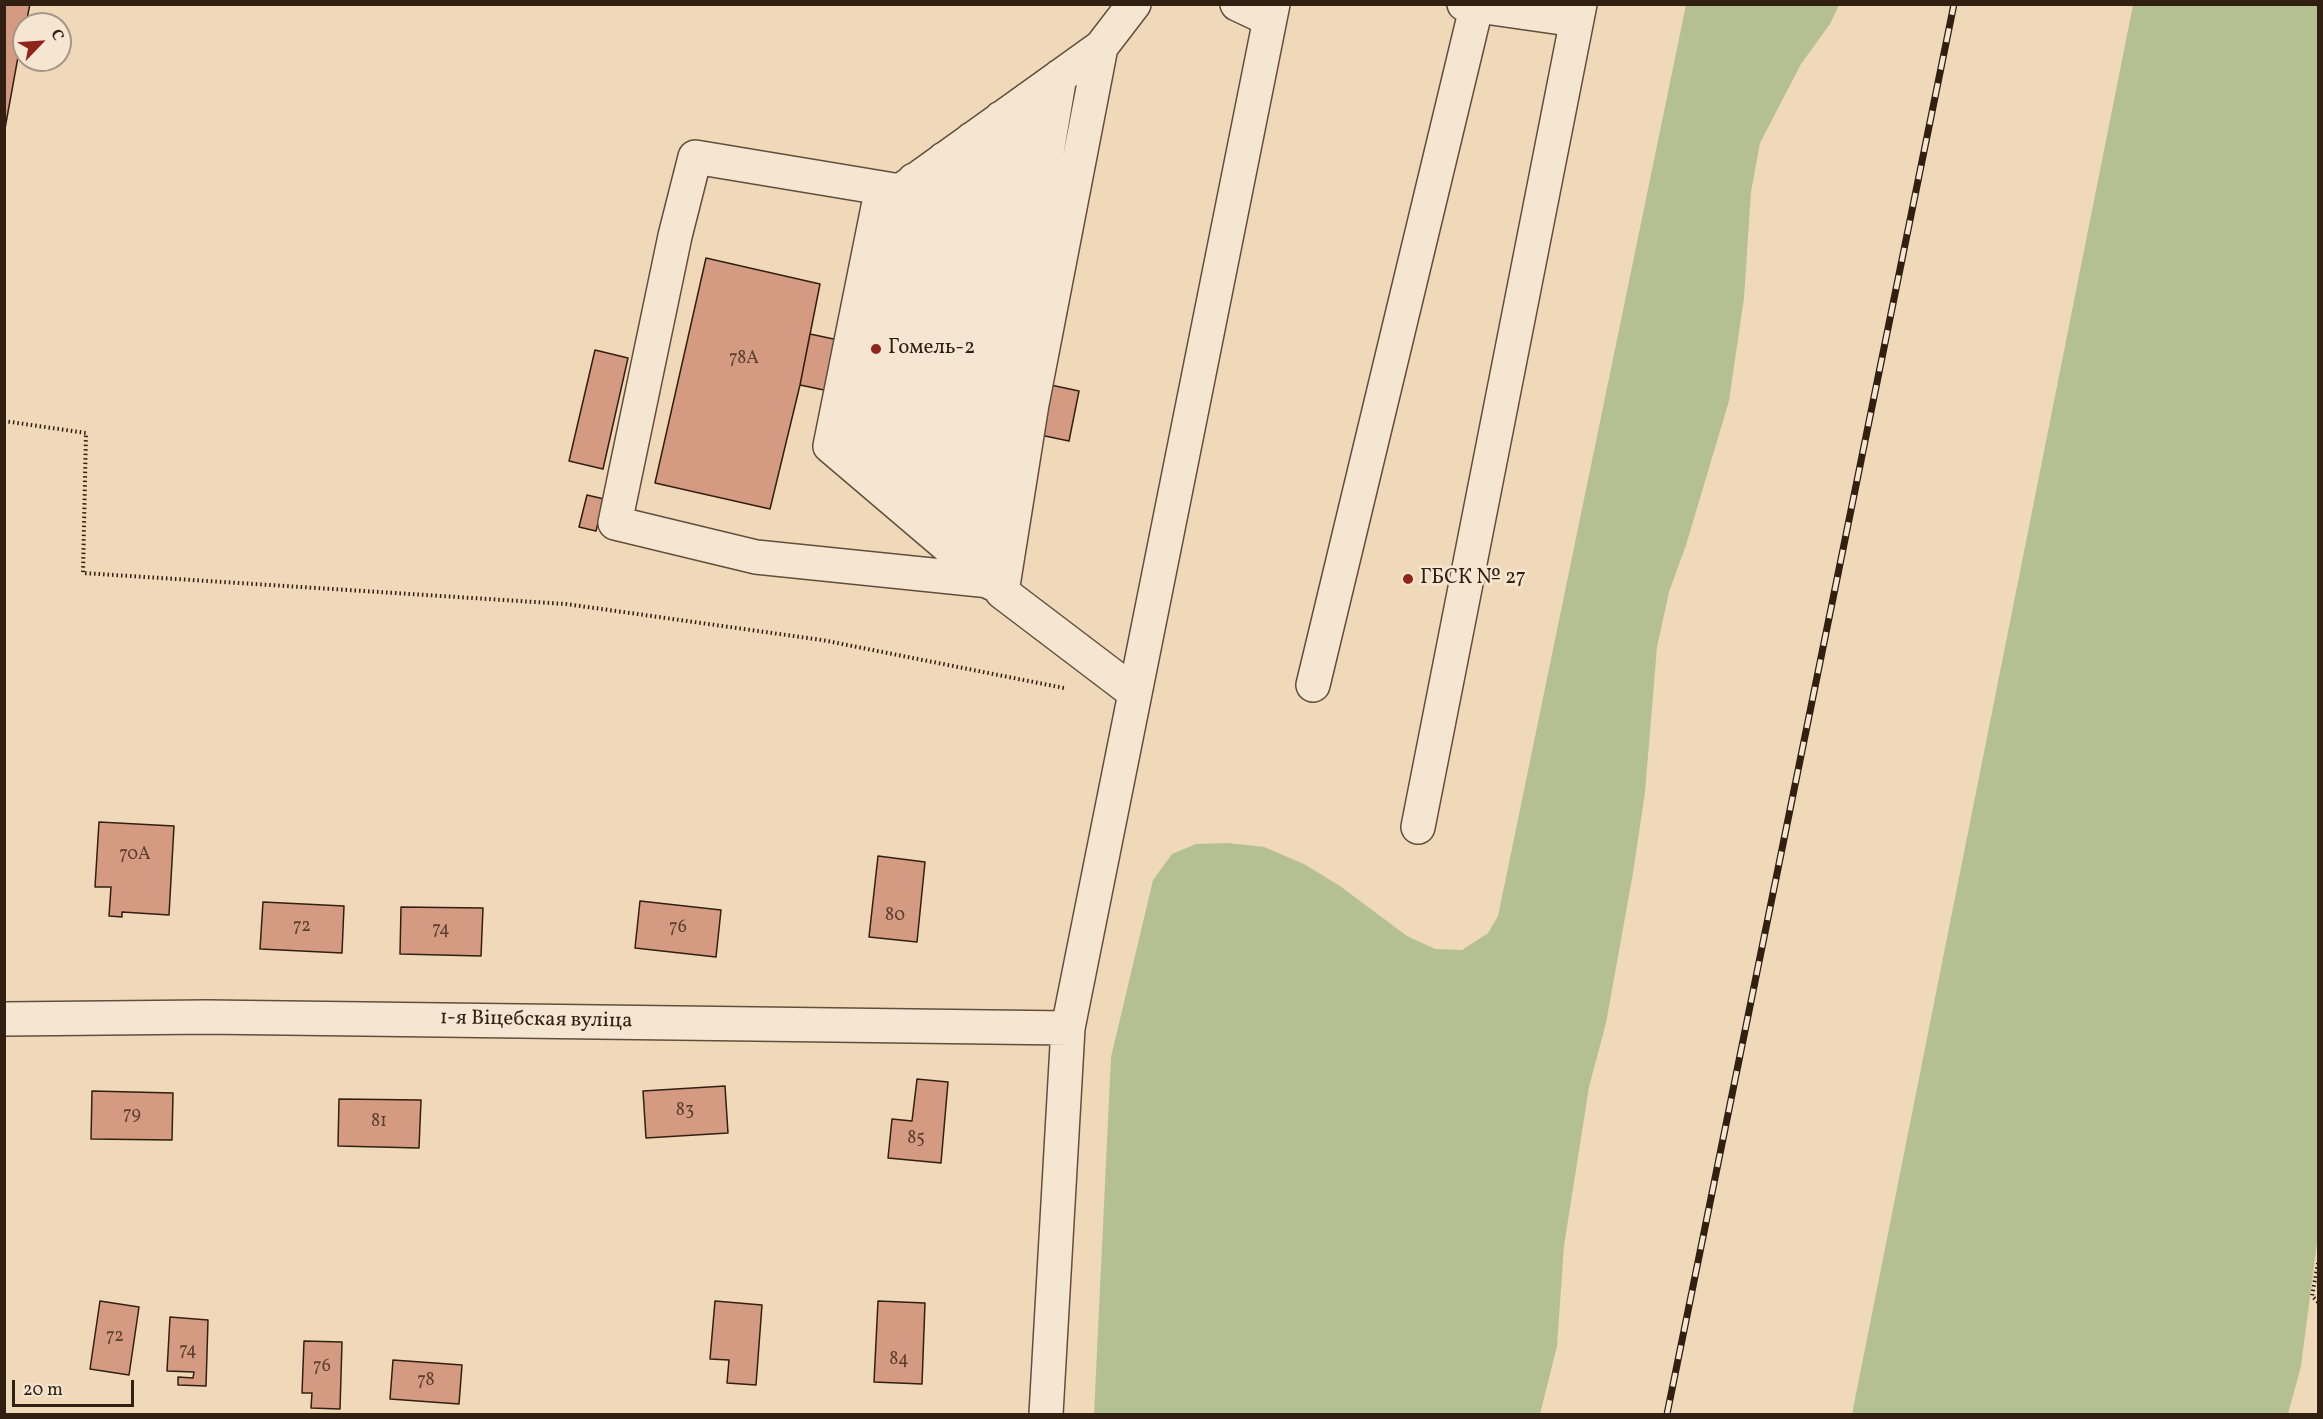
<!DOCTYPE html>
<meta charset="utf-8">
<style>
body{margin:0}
#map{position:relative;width:2323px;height:1419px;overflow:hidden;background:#f0d9b9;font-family:Vollkorn,serif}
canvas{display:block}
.frame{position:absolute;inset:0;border:6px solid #311f12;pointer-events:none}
.north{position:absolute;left:12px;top:12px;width:60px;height:60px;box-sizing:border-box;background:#f5e6d2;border:2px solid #a79685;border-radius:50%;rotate:65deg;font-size:16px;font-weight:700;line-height:24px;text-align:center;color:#311f12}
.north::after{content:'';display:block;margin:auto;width:21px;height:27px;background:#8f2418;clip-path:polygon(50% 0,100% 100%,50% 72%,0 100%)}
.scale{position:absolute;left:12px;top:1380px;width:122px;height:27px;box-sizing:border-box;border:3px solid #311f12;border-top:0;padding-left:8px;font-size:18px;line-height:21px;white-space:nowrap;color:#311f12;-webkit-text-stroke:4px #f5e6d2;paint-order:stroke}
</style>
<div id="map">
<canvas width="2323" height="1419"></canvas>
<div class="frame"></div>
<div class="north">С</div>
<div class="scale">20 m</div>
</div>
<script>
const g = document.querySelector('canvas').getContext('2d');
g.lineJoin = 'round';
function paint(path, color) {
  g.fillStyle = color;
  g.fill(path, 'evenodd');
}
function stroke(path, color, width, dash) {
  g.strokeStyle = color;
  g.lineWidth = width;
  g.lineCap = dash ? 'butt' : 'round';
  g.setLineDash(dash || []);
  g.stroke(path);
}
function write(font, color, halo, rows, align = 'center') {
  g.font = font + ' Vollkorn,serif';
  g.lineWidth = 5;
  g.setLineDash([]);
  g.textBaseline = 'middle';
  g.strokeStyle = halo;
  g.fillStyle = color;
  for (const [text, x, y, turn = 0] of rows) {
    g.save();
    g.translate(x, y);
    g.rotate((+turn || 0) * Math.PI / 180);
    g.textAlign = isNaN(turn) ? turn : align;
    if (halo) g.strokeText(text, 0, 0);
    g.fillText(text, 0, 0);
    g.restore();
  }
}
const green = new Path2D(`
 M1686,5h153l-9,19 -29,40 -41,79 -9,49 -7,106 -15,103 -43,144 -17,47 -12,55 -12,145 -12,81 -27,150 -17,64 -25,159 -7,100 -17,68h-446l17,-357 42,-177 19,-26 24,-10 32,-1 36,4 40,17 36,22 67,50 28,13 27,1 26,-17 10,-17z
 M2133,5h185v1230l-17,131 -13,48h-436z`);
const building = new Path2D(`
 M4,4h26l-4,20h-2l-20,110z
 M706,258l114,26 -20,101 -30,124 -115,-26z
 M810,334l269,57 -10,50 -269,-56z
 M595,350l33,8 -25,111 -34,-8z
 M587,495l17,4 -8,32 -17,-4z
 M99,822l75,4 -5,89 -47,-3v5l-13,-1 2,-29h-16z
 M878,856l47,6 -8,80 -48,-5z
 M640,901l81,9 -5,47 -81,-9z
 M263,902l81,4 -2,47 -82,-4z
 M401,907l82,1 -2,48 -81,-2z
 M917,1079l31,3 -7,81 -53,-5 4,-39 20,2z
 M725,1086l3,47 -82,5 -3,-47z
 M92,1091l81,2 -1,47 -81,-1z
 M339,1099l82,1 -2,48 -81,-2z
 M100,1301l39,6 -10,68 -39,-6z
 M715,1301l47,4 -6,80 -29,-2 2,-23 -19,-1z
 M878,1301l47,2 -3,81 -48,-2z
 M170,1317l38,3 -2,66 -28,-1v-8l15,1 1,-6 -27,-1z
 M304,1341l38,1 -2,67 -29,-1 1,-15h-10z
 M393,1360l69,5 -3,39 -69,-5z`);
const path = new Path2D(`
 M4,421l82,12 -3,140 483,31 256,36 242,48
 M2318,1263l-6,33 6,6`);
const minor = new Path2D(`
 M1134,4l-33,43 -69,357 -30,188 133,101
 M1237,4l32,15
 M1464,4l112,16
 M900,191l-205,-34 -20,79 -60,287 141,34 234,24
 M857,468l25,-147 32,-141
 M878,485l28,-159 38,-167
 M904,508l21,-128 47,-241
 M928,528l22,-142 51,-268
 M950,548l78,-449
 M976,570l84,-494
 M991,583l-161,-137 48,-239 223,-160
 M1313,685l164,-681
 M1418,827l162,-823
 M4,1019l203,-2 861,11
 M1046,1414l22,-386 205,-1024`);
const rail = new Path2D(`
 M1667,1414l287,-1410`);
const markers = [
 [876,349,6,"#8f2418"],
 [1408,579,6,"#8f2418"]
];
const numberNames = [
 ["78А",744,360],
 ["70А",135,856],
 ["80",895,917],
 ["72",302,928],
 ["76",678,929],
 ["74",441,931],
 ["83",685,1112],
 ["79",132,1116],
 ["81",379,1123],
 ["85",916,1140],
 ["72",115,1338],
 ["74",188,1352],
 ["84",899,1361],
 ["76",322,1368],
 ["78",426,1382]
];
const poiNames = [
 ["Гомель-2",888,349],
 ["ГБСК № 27",1420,579]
];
const streetNames = [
 ["1-я Віцебская вуліца",536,1021,1]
];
paint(green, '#b5c092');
paint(building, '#d59b82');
stroke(building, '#311f12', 1.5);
stroke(minor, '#614e3c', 36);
stroke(path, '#311f12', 4, [1.5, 3]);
stroke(minor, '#f5e6d2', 33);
stroke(rail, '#311f12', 7);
stroke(rail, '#f5e6d2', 4.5, [14]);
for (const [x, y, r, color] of markers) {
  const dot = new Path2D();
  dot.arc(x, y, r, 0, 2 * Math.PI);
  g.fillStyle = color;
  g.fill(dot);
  stroke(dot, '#f5e6d2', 2);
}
write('18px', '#5a3e2e', null, numberNames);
write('21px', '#311f12', '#f5e6d2', poiNames, 'left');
write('21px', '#311f12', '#f5e6d2', streetNames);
</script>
